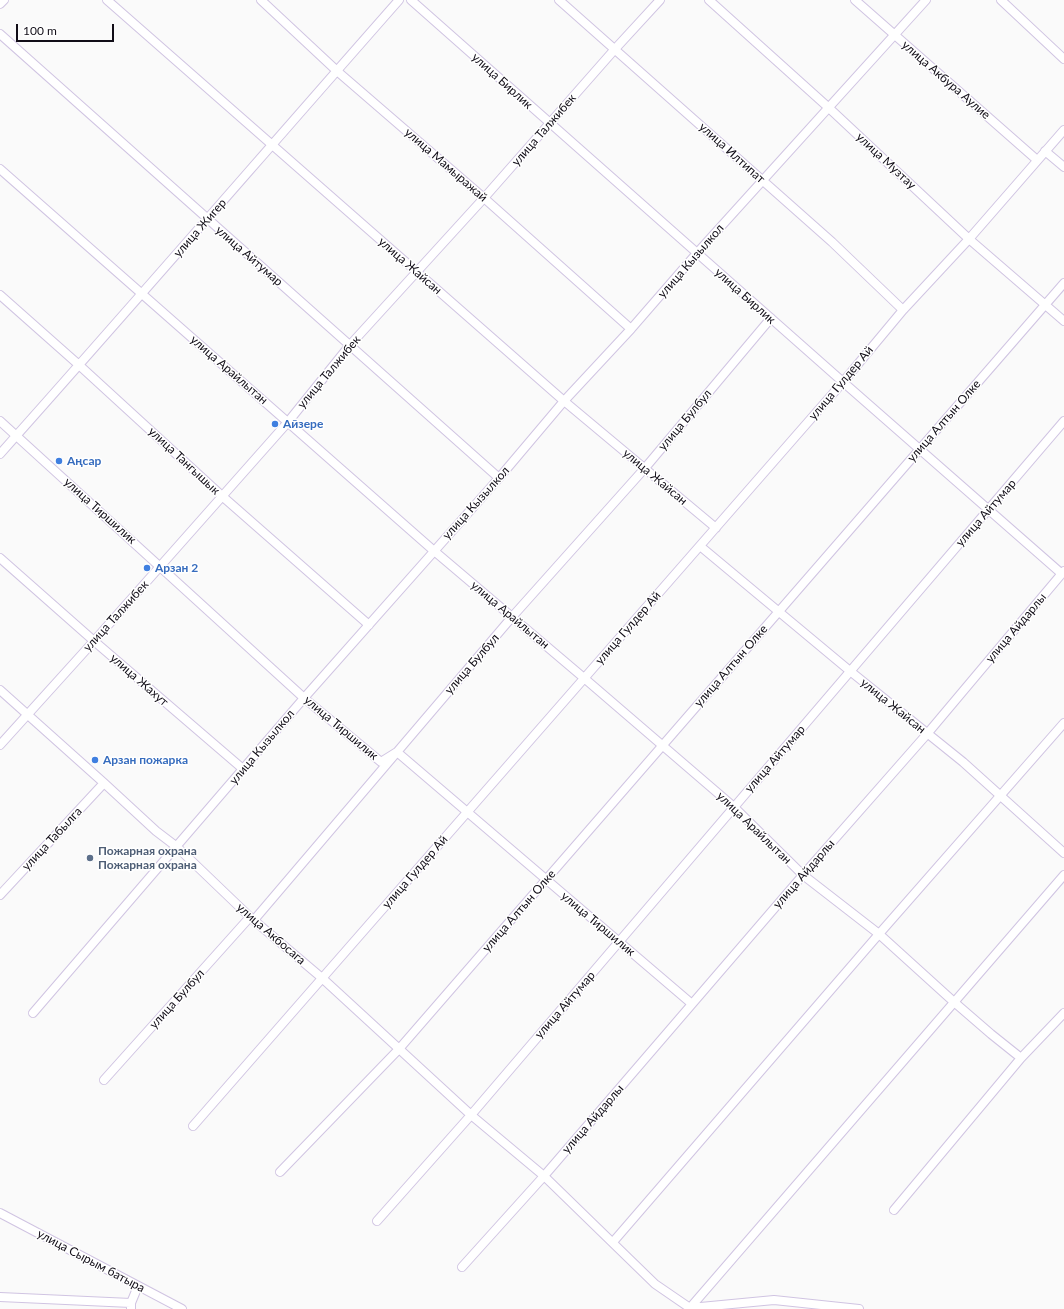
<!DOCTYPE html>
<meta charset="utf-8">
<style>
body{margin:0}
#map{position:relative;width:1064px;height:1309px;overflow:hidden;background:#fafafa;font-family:Lato,sans-serif}
canvas{display:block}
.scale{position:absolute;left:16px;top:24px;width:98px;height:18px;box-sizing:border-box;border:2px solid #110d17;border-top:0;padding-left:5px;font-size:12px;line-height:14px;white-space:nowrap;color:#110d17;-webkit-text-stroke:3px #fff;paint-order:stroke}
</style>
<div id="map">
<canvas width="1064" height="1309"></canvas>
<div class="scale">100 m</div>
</div>
<script>
const g = document.querySelector('canvas').getContext('2d');
g.lineJoin = 'round';
function stroke(path, color, width, dash) {
  g.strokeStyle = color;
  g.lineWidth = width;
  g.lineCap = dash ? 'butt' : 'round';
  g.setLineDash(dash || []);
  g.stroke(path);
}
function write(font, color, halo, rows, align = 'center') {
  g.font = font + ' Lato,sans-serif';
  g.lineWidth = 3;
  g.setLineDash([]);
  g.textBaseline = 'middle';
  g.strokeStyle = halo;
  g.fillStyle = color;
  for (const [text, x, y, turn = 0] of rows) {
    g.save();
    g.translate(x, y);
    g.rotate((+turn || 0) * Math.PI / 180);
    g.textAlign = isNaN(turn) ? turn : align;
    if (halo) g.strokeText(text, 0, 0);
    g.fillText(text, 0, 0);
    g.restore();
  }
}
const minor = new Path2D(`
 M107,0l457,401 152,127
 M261,0l76,71 147,127 147,131
 M411,0l432,382 219,192
 M559,0l273,242 71,68
 M709,0l120,108 140,131 95,82
 M855,0l182,160
 M1001,0l63,59
 M0,4l4,-4
 M0,34l499,444
 M1045,151l19,16
 M0,169l433,381 151,128 150,129 69,68 76,59 75,68 37,32 30,24
 M0,295l79,70 143,131 147,129
 M0,421l304,277 77,64 16,-10 295,252
 M0,454c134,-150 266,-303 399,-454
 M700,546l150,125 113,91 101,91
 M0,558l94,83 149,128
 M0,690l104,93 52,48 21,16 73,70 72,61 149,137 73,61 111,108 35,24 84,-8 85,9
 M0,745l94,-104 194,-219 62,-77 134,-147 131,-149 45,-49
 M0,895l104,-112
 M254,920l258,-303 133,-149 126,-150
 M33,1013l271,-315 195,-220 65,-77 67,-72 66,-76 229,-253
 M104,1080l146,-163
 M193,1126l650,-744 60,-72 66,-71 95,-109
 M280,1172l119,-123 665,-766
 M894,1210l127,-152 43,-45
 M0,1213l182,96
 M377,1221l94,-106 593,-694
 M613,1242l266,-308 185,-211
 M462,1267l82,-91 259,-301 124,-141 137,-163
 M0,1297l131,6
 M131,1309v-6l7,-17
 M689,1309l375,-434`);
const markers = [
 [275,424,4,"#3f7fe0"],
 [59,461,4,"#3f7fe0"],
 [147,568,4,"#3f7fe0"],
 [95,760,4,"#3f7fe0"],
 [90,858,4,"#5c6f8a"]
];
const streetNames = [
 ["улица Акбура Аулие",946,80,41],
 ["улица Бирлик",502,81,42],
 ["улица Талжибек",544,130,-49],
 ["улица Илтипат",732,153,42],
 ["улица Музтау",886,161,43],
 ["улица Мамыражай",446,165,41],
 ["улица Жигер",200,228,-49],
 ["улица Айтумар",249,256,41],
 ["улица Кызылкол",691,261,-49],
 ["улица Жайсан",410,266,41],
 ["улица Бирлик",745,296,42],
 ["улица Арайлытан",229,370,41],
 ["улица Талжибек",329,372,-50],
 ["улица Гулдер Ай",841,383,-50],
 ["улица Булбул",685,420,-50],
 ["улица Алтын Олке",944,421,-49],
 ["улица Тангышык",184,461,43],
 ["улица Жайсан",655,477,40],
 ["улица Кызылкол",476,503,-48],
 ["улица Тиршилик",100,511,42],
 ["улица Айтумар",986,513,-49],
 ["улица Арайлытан",510,615,40],
 ["улица Талжибек",116,616,-48],
 ["улица Гулдер Ай",628,628,-49],
 ["улица Айдарлы",1016,628,-50],
 ["улица Булбул",472,664,-49],
 ["улица Алтын Олке",731,666,-49],
 ["улица Жахут",139,680,41],
 ["улица Жайсан",893,706,39],
 ["улица Тиршилик",341,728,40],
 ["улица Кызылкол",262,747,-50],
 ["улица Айтумар",775,759,-49],
 ["улица Арайлытан",754,828,44],
 ["улица Табылга",52,839,-47],
 ["улица Гулдер Ай",415,872,-49],
 ["улица Айдарлы",804,874,-49],
 ["улица Алтын Олке",519,911,-49],
 ["улица Тиршилик",598,924,40],
 ["улица Акбосага",271,934,41],
 ["улица Булбул",177,999,-48],
 ["улица Айтумар",565,1005,-49],
 ["улица Айдарлы",593,1119,-49],
 ["улица Сырым батыра",91,1261,28]
];
const shopNames = [
 ["Айзере",283,424],
 ["Аңсар",67,461],
 ["Арзан 2",155,568],
 ["Арзан пожарка",103,760]
];
const serviceNames = [
 ["Пожарная охрана",98,851],
 ["Пожарная охрана",98,865]
];
stroke(minor, '#d0c4e2', 10);
stroke(minor, '#fff', 8);
for (const [x, y, r, color] of markers) {
  const dot = new Path2D();
  dot.arc(x, y, r, 0, 2 * Math.PI);
  g.fillStyle = color;
  g.fill(dot);
  stroke(dot, '#fff', 1.5);
}
write('12px', '#110d17', '#fff', streetNames);
write('bold 12px', '#366cbe', '#fff', shopNames, 'left');
write('bold 12px', '#4e5e75', '#fff', serviceNames, 'left');
</script>
